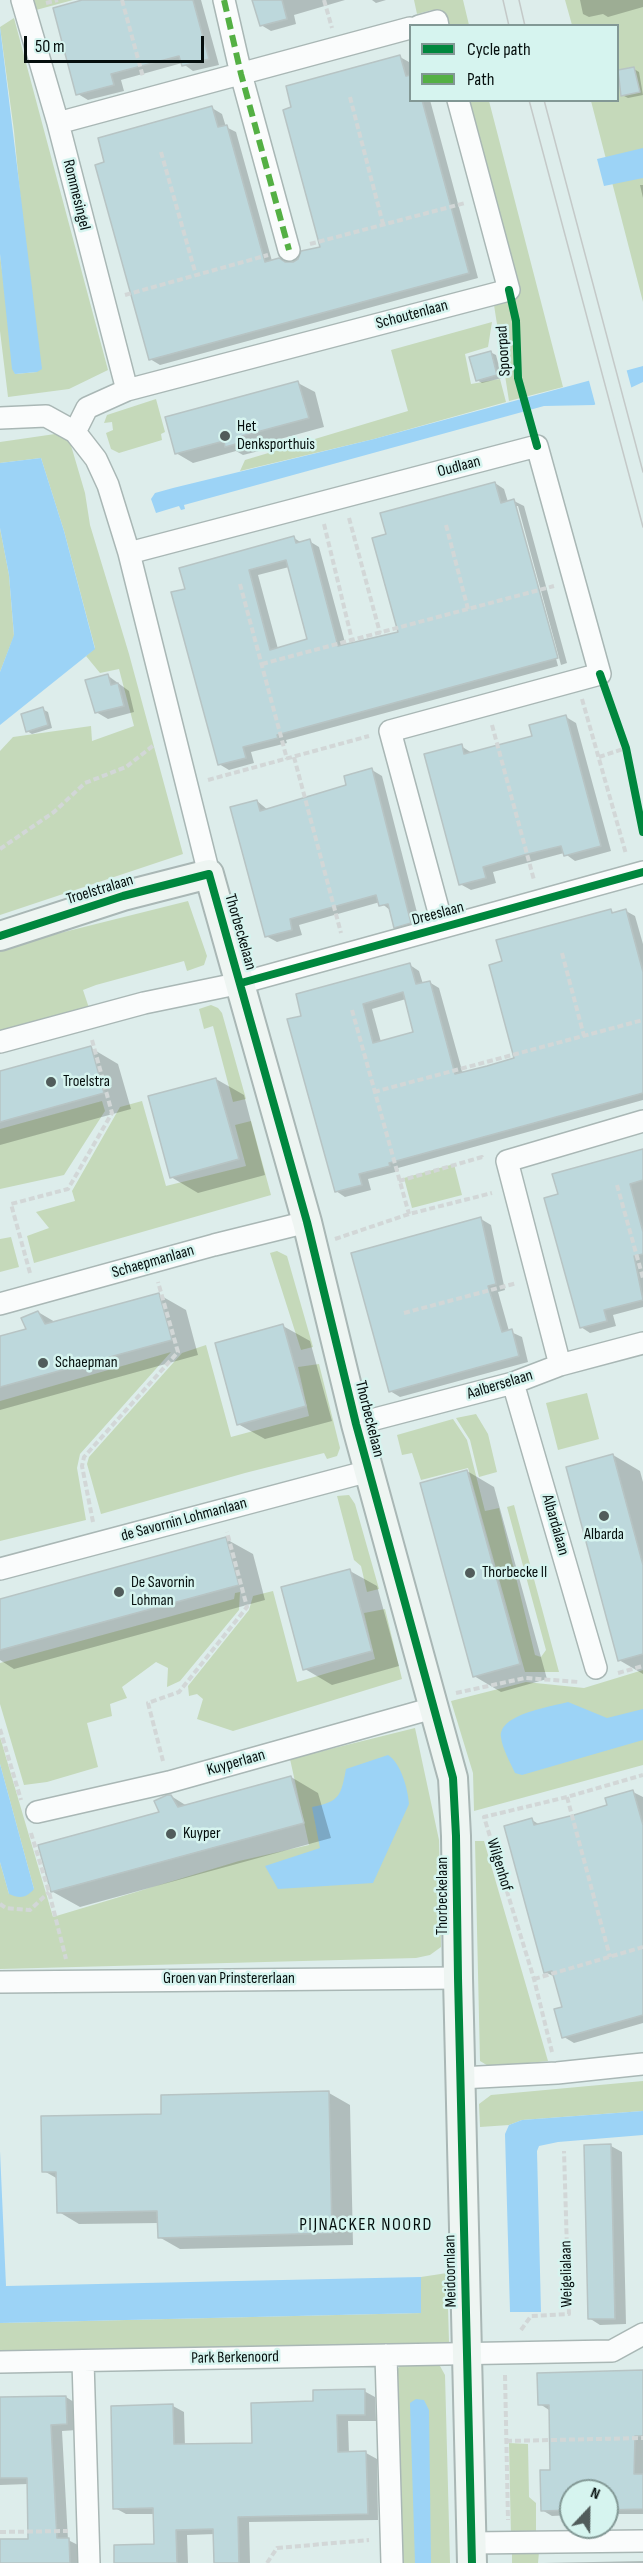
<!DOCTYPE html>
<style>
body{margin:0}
#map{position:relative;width:643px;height:2563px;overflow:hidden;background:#ddedeb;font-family:"Sofia Sans Condensed",sans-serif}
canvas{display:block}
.legend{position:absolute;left:409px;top:24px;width:210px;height:78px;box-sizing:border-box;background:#d6f4ef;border:2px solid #829895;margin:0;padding:8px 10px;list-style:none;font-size:18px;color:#050e0d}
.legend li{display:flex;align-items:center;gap:12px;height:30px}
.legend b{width:30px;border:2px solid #829895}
.north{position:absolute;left:559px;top:2479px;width:60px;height:60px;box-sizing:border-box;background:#d6f4ef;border:2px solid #829895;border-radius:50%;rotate:22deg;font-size:16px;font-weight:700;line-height:24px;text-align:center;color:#050e0d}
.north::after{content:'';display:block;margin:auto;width:21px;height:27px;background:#515c5b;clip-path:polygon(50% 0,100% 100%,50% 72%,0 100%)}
.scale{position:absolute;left:24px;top:36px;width:180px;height:27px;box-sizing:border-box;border:3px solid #050e0d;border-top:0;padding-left:8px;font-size:18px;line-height:21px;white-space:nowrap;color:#050e0d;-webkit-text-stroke:4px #d6f4ef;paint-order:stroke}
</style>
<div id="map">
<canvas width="643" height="2563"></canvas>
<ul class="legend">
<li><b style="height:8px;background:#00873e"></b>Cycle path</li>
<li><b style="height:8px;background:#54b044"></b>Path</li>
</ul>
<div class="north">N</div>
<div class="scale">50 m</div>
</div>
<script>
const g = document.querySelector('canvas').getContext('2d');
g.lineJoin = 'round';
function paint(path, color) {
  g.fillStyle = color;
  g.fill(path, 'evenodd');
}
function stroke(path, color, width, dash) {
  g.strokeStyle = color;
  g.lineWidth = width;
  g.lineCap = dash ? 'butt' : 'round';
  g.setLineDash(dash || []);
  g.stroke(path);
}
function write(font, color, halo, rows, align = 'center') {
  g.font = font + ' "Sofia Sans Condensed",sans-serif';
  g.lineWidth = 5;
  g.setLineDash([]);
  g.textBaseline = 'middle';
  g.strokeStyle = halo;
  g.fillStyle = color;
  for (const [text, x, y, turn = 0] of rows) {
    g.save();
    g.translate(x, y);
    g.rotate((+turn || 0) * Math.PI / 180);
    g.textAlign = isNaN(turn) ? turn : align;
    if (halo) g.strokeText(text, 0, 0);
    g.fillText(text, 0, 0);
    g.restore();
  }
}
const green = new Path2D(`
 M33,0h40l-37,10z
 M414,0h49l6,25h-24l-6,-13 -7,-2 -15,4z
 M565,0h78v302l-52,-201 27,-1v-74l-46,-1z
 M14,18l94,352 -39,19 -61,8 -8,-66v-77l15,120 22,-2 -23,-241 -14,-104z
 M464,101h25l74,286 -54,14 -15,-96 15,-5z
 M492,322l-4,25 -23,7 6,30 29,-5 6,23 -132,37 -134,32 5,-11 163,-49 -17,-61z
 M156,399l9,33 -4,2 1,6 -43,13 -8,-4 -5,-16 7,-3 -1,-8 -8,1 3,-8z
 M55,434l15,8 15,51 5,32 39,129 54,200 -183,61v-164l13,-14 78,-11 1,15 42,-15 -15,-57 -19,4 -14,-17 9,-8 -31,-117 -23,-73 -41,5v-21z
 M0,528l9,47 5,61 -14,36z
 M188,901l19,55 -3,9 -17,6 -3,-10 -88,24 -13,5 7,21 -90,26v-89z
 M211,1005l7,3 4,5 24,86 -13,3 -20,-76 -9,3 -5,-20z
 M102,1101l3,10 -41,64 -64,14v-60z
 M142,1101l24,85 80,-20 -11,-41 16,-4 20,74 -237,68 -7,-27 22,-8 -13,-16 39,-11 -3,-10 48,-84z
 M454,1164l8,31 -50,13 -8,-30z
 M11,1237l8,30 -19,5v-33z
 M277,1251l10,5 26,91 -12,3 -31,-97z
 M206,1345l25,92 78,-21 -11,-49 21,-3 21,84 -3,8 -10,3 -3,-6 -79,20 -144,41 -14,-50 2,-7 93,-104z
 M171,1352l-91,102 -3,14 9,52 -86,21v-140z
 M587,1393l12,46 -41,11 -12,-47z
 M476,1414l12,20 9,38 -18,5 -9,-37 -14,-22z
 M453,1419l14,21 18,71 14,-3 36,147 6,2 5,-7 -39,-143 7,-2 45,167h-34l-57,-204 -47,12 -9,-27 -10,2 -5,-20z
 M349,1495l6,9 24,85 -12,3 -6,-26 -7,-6 -17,-64z
 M273,1591l24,91 78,-23 -11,-46 21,-4 17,70 -169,52 -36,-12 6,-20 -6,-5 -8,2 -1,-10 61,-76 4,-14z
 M240,1592l-1,18 -59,71 -13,6 1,-19 -12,-6 -34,25 5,11 -17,6 2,12 -25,7 11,44 -51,15 -23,3 -24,-81v-41l234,-64 1,-6z
 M643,1670v95l-169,46 -1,-38 -22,-72 75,-19 58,6z
 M415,1728l24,112 2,107 -11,8 -14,3 -416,11v-107l9,32 25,-5 -34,-125v-27l53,180 186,-56 70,-16 -19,-86z
 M475,1841h9l64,220 -58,6 -10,-6z
 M643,2081v30l-121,9 -13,5 -29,2 -1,-23 12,-9z
 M447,2273l2,69 -10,4 -439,7v-30l421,-10v-36z
 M400,2366h40l5,9 5,188h-52l-5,-189z
 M509,2443l19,1 1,53 7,6v34h-25z
 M539,2552l-1,11h-26v-10z`);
const water = new Path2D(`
 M0,27l42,342 -5,3 -22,2 -3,-5 -12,-115z
 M643,148v30l-39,8 -7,-27z
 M643,366v16l-49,23 -50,1 -360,99 1,4 -4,1 -2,-4 -23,7 -5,-14 4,-6 18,-5 201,-49z
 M41,458l23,73 31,118 -95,76v-53l14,-37 -5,-60 -9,-47v-65z
 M568,1702l39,16 36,-9v31l-121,35 -7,-2c-5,-11 -13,-25 -14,-36 -2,-23 49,-30 67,-35z
 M388,1755c13,8 20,34 21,49l-36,79 -95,6 -13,-23 55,-18 -8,-41c28,-5 29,-12 34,-38z
 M0,1764l34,125c-8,9 -14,10 -25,5l-9,-32z
 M643,2111v24l-85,7 -19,4 -2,5 4,161h-31l-5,-178 4,-9 13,-5z
 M0,2151l6,135 415,-9v36l-421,10z
 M416,2399l8,1 5,10 2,153h-16l-5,-160z`);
const pier = new Path2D(`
 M626,368l6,22 -36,17 -8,-30z`);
const shadow = new Path2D(`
 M88,0h113l18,65 -26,6 -11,-8 -61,17 3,11 -36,9 -10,-6z
 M254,0h91l-51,15 2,9 -25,7 -10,-6z
 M372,0h14l-10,3z
 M580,0h63v7l-35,10 -5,-3 -14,3 -6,-3z
 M400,57l9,5 1,5v33h20l48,178 -318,87 -10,-6 62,-251 10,6 4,13 10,5 36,129 21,3 29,-16z
 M634,69l5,3 4,23 -15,3 -6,-3 -4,-23z
 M640,185h3v13z
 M490,352l6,3 6,23 -20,5 -5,-3z
 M298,383l17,9 9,35 -66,18 1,6 -16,4 -7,-4 -43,12 -17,-10z
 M495,483l9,6 4,13 6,-1 10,5 43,157 -6,2 -43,-159h-3l43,160 -272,74 1,3 -36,9 3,11 -25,7 -10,-6 -32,-174 107,-52 8,5 7,-2 10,6 27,99 53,-13 -11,-98zM289,567l20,73 -31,9 -20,-74z
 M107,675l22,16 5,21 -26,7 -12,-7z
 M42,709l6,3 4,16 -20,6 -5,-3z
 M566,717l10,6 35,128 -36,10 -11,-8 -71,19 3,11 -25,7 -11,-6 1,-138 11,7 62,-16z
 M372,770l10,6 39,152 -16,5 -10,-6 -4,-16 -11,-9 -81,23 3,10 -25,7 -11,-6 -9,-135 11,9 80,-24z
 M611,911l4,2 11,-2 9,5 8,28v156l-245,68 1,3 -31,8 3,11 -26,7 -9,-6 -33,-174 107,-52 9,6 4,13 6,-2 10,6 24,86 53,-15 -12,-97zM406,999l9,34 -34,9 -9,-33z
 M91,1048l27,16 13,45 -131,36v-72z
 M216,1079l28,16 21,80 -67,18 -27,-16z
 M643,1150v157l-30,8 3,11 -26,7 -9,-6 -21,-131z
 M481,1219l10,6 14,65 -7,2 11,39 13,6 6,25 -128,35 -10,-6z
 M158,1294l28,16 12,45 -198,55v-72l28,-8 10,-18 17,10z
 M283,1326l27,15 22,80 -67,18 -27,-15z
 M613,1455l27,16 3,11v192l-24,-14z
 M467,1471l27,16 53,192 -46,13 -27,-16z
 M226,1539l27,15 12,46 -251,69 -14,-9v-59z
 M350,1571l27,15 22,80 -67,19 -27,-16z
 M291,1777l27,16 13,45 -251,69 -27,-15 108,-79 10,-17 16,10z
 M633,1792l10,5v226l-69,20 -10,-6v-29l-9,-31 -10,-5 -13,-152 8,5 69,-19z
 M329,2093l21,12 3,140 -173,4 -21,-12v-14l-80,1 -20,-12 -1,-33 -14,-8 119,-56z
 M611,2146l11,6 4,172 -26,1 -11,-7z
 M643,2372v142h-36v-23h-36v24l-19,1 -10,-6 9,-39 -2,-61 -9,-6z
 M364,2391l11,6 1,24h-28l1,32h17l11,6 1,61 -129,2 1,41h-34l-1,-29 -28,1 1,28h-72l39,-18v-31h-29l-11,-6 58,-102 11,6 1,34 68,-2 61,-41z
 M66,2397l11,7v26l-15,1 6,109 12,6 1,17h-81v-22l30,-1 -2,-56 -28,1v-87z
 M643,2561v2h-100z`);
const building = new Path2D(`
 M82,0h111l16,59 -27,7 -3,-10 -68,18 3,11 -38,10 -23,-87z
 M252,0h30l5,19 -27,7z
 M400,55l6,21 5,-1v25h11l47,173 -320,87 -54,-195 9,-3 -6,-24 114,-32 6,21 9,-2 38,137 14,-4 6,4h8l5,-3 3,-8 19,-4 -37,-137 8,-3 -5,-21z
 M634,67l6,25 -19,4 -3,-26z
 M491,351l6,24 -21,6 -7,-24z
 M298,381l11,37 -67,18 1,6 -18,5 -1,-6 -49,13 -10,-37z
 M495,482l6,21 13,-4 44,159 -281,77 1,3 -35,9 3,11 -28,7 -47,-173 14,-3 -6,-21 115,-32 2,7 14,-4 28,107 60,-14 -26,-94 14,-4 -6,-21zM286,560l21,79 -37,11 -21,-80z
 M108,674l3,11 7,-2 6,23 -29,7 -10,-33z
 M43,707l5,18 -22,7 -5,-18z
 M566,715l35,131 -37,10 -3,-10 -37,9 -41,12 3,11 -27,7 -35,-131 38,-10 2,10 30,-8 38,-10 -3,-11z
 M372,768l39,155 -17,5 -6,-24 -9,2 -3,-11 -86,24 2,11 -27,7 -35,-130 27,-7 3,11 86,-26 -2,-9z
 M611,909l1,4 14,-4 17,63v121l-254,70 1,3 -31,8 3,11 -27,7 -48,-173 14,-3 -5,-22 114,-31 6,21 14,-3 25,93 32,-8 27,-8 -25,-93 13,-4 -6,-21zM403,992l10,40 -40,11 -10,-39z
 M91,1046l13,47 -104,29v-51z
 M216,1078l23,81 -69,19 -22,-82z
 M643,1149v31l-13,4 13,48v22l-9,2 9,44 -39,10 3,11 -27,7 -36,-130 14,-4 -6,-20z
 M481,1217l15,67 -8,2 14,46 10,-3 7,27 -130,36 -38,-139z
 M159,1293l13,47 -172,47v-51l26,-7 -5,-11 17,-7 7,13z
 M283,1324l23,82 -69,19 -22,-82z
 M613,1454l30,111v89l-25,7 -52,-194z
 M467,1470l53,194 -47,13 -53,-194z
 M226,1537l13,48 -239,65v-51z
 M350,1569l22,82 -69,19 -22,-83z
 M291,1776l13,47 -253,69 -13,-47 121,-33 -5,-11 13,-6h4l7,12z
 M633,1790l10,35v190l-81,23 -8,-29 8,-2 -10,-36 -8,2 -40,-147 28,-8 2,7 40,-10 33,-10 -2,-7z
 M329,2091l3,142 -174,5 -1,-27 -100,2 -1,-41h-14l-1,-56 120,-2v-19z
 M611,2144l4,175h-27l-4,-174z
 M643,2370v66h-8l-1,38h9v35l-36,1v-19h-36v19l-30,1 -1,-41h10l-1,-65h-11l-1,-32z
 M365,2389v26h-28l1,37 28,-1 2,63 -130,3 1,46h-25l-1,-34 -37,1 1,33h-63v-18l40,-1 -1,-36 -40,1 -2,-103 62,-2 1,40 78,-1 -1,-40 62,-2v-11z
 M66,2396l1,28 -16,1 6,113h12l1,25h-70v-24h28l-1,-61h-27v-81z`);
const path = new Path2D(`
 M122,0l21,77
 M324,0l8,28
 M46,3l12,-3
 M350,97l33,127
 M161,152l35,123
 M310,244l155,-41
 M125,295l143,-40
 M349,518l31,115
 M324,524l28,116
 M446,525l22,84
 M240,584l47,175
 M262,664l292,-78
 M582,699l44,155
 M492,725l42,155
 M294,757l47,176
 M599,757l27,-9
 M208,780l161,-44
 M0,849l54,-37 31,-29 41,-16 28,-22
 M562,953l22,83
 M352,1010l57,204
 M374,1092l269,-72
 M399,1181l83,-24 2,3
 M617,1185l26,93
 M335,1239l74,-25 83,-21
 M30,1273l-19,-69 57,-15 44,-76 -20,-73
 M404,1313l113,-30
 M93,1522l-11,-56 2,-9 94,-105 -20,-70
 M618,1673l25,-7
 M456,1693l69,-15 54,4
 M0,1729l21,71
 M163,1761l-15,-58 31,-11 68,-85 -20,-75
 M567,1797l43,160
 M31,1833l18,59 17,67
 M0,1904l6,4 24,2 19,-18
 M534,1979l109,-32
 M552,2052l-18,-73 -50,-162 83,-20 76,-22
 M521,2330l10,-14 38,-2 -5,-163
 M505,2375l3,145
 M506,2441l137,-3
 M0,2532l68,-1
 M267,2563l10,-15 92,-8`);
const street = new Path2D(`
 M22,0l36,123 69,267
 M224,0l17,74 48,176
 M419,26l18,-5 1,5
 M58,123l352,-95
 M0,418l46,-2 29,16 21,27 12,26 21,68 80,321
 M75,432l12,-24 40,-18 382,-100 -51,-190
 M129,553l408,-107 63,228 -210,57 53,196
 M0,1042l144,-39 97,-20 402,-111
 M0,1304l214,-59 93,-23
 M560,1365l-53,-204 136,-40
 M513,1383l83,285
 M356,1424l157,-41 47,-18 83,-22
 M0,1569l369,-98
 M37,1812l132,-30 264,-74
 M0,1982l458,-4
 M460,2078l97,-5 86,-9
 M386,2355l6,208
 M83,2361l6,202
 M0,2362l612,-11 31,-17
 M471,2543l172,-2`);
const secondary = new Path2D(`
 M0,936l123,-40 86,-22 98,348 49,202 97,354 3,58 2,142 14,585`);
const tram = new Path2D(`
 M503,0l6,26
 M519,0l6,26
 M529,100l114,427
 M544,100l99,372`);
const quiet = new Path2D(`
 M224,0l17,74 48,176`);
const cycleway = new Path2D(`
 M509,290l7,31 2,57 19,68
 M600,674l26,74 17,84
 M0,936l123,-40 86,-22 98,348 49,202 97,354 3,58 2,142 14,585
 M241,983l402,-111`);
const markers = [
 [225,436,6,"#515c5b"],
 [51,1082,6,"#515c5b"],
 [43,1363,6,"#515c5b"],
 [604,1516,6,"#515c5b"],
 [470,1573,6,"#515c5b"],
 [119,1592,6,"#515c5b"],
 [171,1834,6,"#515c5b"]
];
const streetNames = [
 ["Rommesingel",76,195,76],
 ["Schoutenlaan",412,315,-15],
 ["Spoorpad",504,351,-94],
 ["Oudlaan",459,467,-15],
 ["Troelstralaan",100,890,-17],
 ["Dreeslaan",438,914,-15],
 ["Thorbeckelaan",240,932,74],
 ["Schaepmanlaan",153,1262,-16],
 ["Aalberselaan",500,1385,-17],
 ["Thorbeckelaan",369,1419,76],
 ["de Savornin Lohmanlaan",184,1520,-15],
 ["Albardalaan",555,1525,74],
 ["Kuyperlaan",236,1763,-16],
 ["Wilgenhof",499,1865,73],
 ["Thorbeckelaan",443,1896,-90],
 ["Groen van Prinstererlaan",229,1979],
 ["Meidoornlaan",451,2271,-91],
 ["Weigelialaan",567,2274,-91],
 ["Park Berkenoord",235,2358,-1]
];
const poiNames = [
 ["Het",237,427],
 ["Denksporthuis",237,445],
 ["Troelstra",63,1082],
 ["Schaepman",55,1363],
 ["Albarda",604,1535,"center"],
 ["Thorbecke II",482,1573],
 ["De Savornin",131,1583],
 ["Lohman",131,1601],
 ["Kuyper",183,1834]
];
const neighbourhoodNames = [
 ["PIJNACKER NOORD",366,2225]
];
paint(green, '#c5d9ba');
paint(water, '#9cd3f6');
paint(pier, '#ddedeb');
paint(shadow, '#0003');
paint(building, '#bdd8dc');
stroke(building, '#b7c4c4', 1.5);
stroke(street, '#a9b7b5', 24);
stroke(secondary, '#a9b7b5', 32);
stroke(path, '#d2d7d7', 4, [6, 3]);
stroke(street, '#fafcfc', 21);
stroke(secondary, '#eef5f2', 28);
stroke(tram, '#c4c9c8', 1.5);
stroke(quiet, '#54b044', 6, [12, 6]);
stroke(cycleway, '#00873e', 8);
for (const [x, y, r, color] of markers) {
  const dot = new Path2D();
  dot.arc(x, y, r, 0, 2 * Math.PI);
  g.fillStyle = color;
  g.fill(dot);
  stroke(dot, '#d6f4ef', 2);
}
write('16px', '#050e0d', '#d6f4ef', streetNames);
write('16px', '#050e0d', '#d6f4ef', poiNames, 'left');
g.letterSpacing = '1.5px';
write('18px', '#050e0d', '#d6f4ef', neighbourhoodNames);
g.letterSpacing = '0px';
</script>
